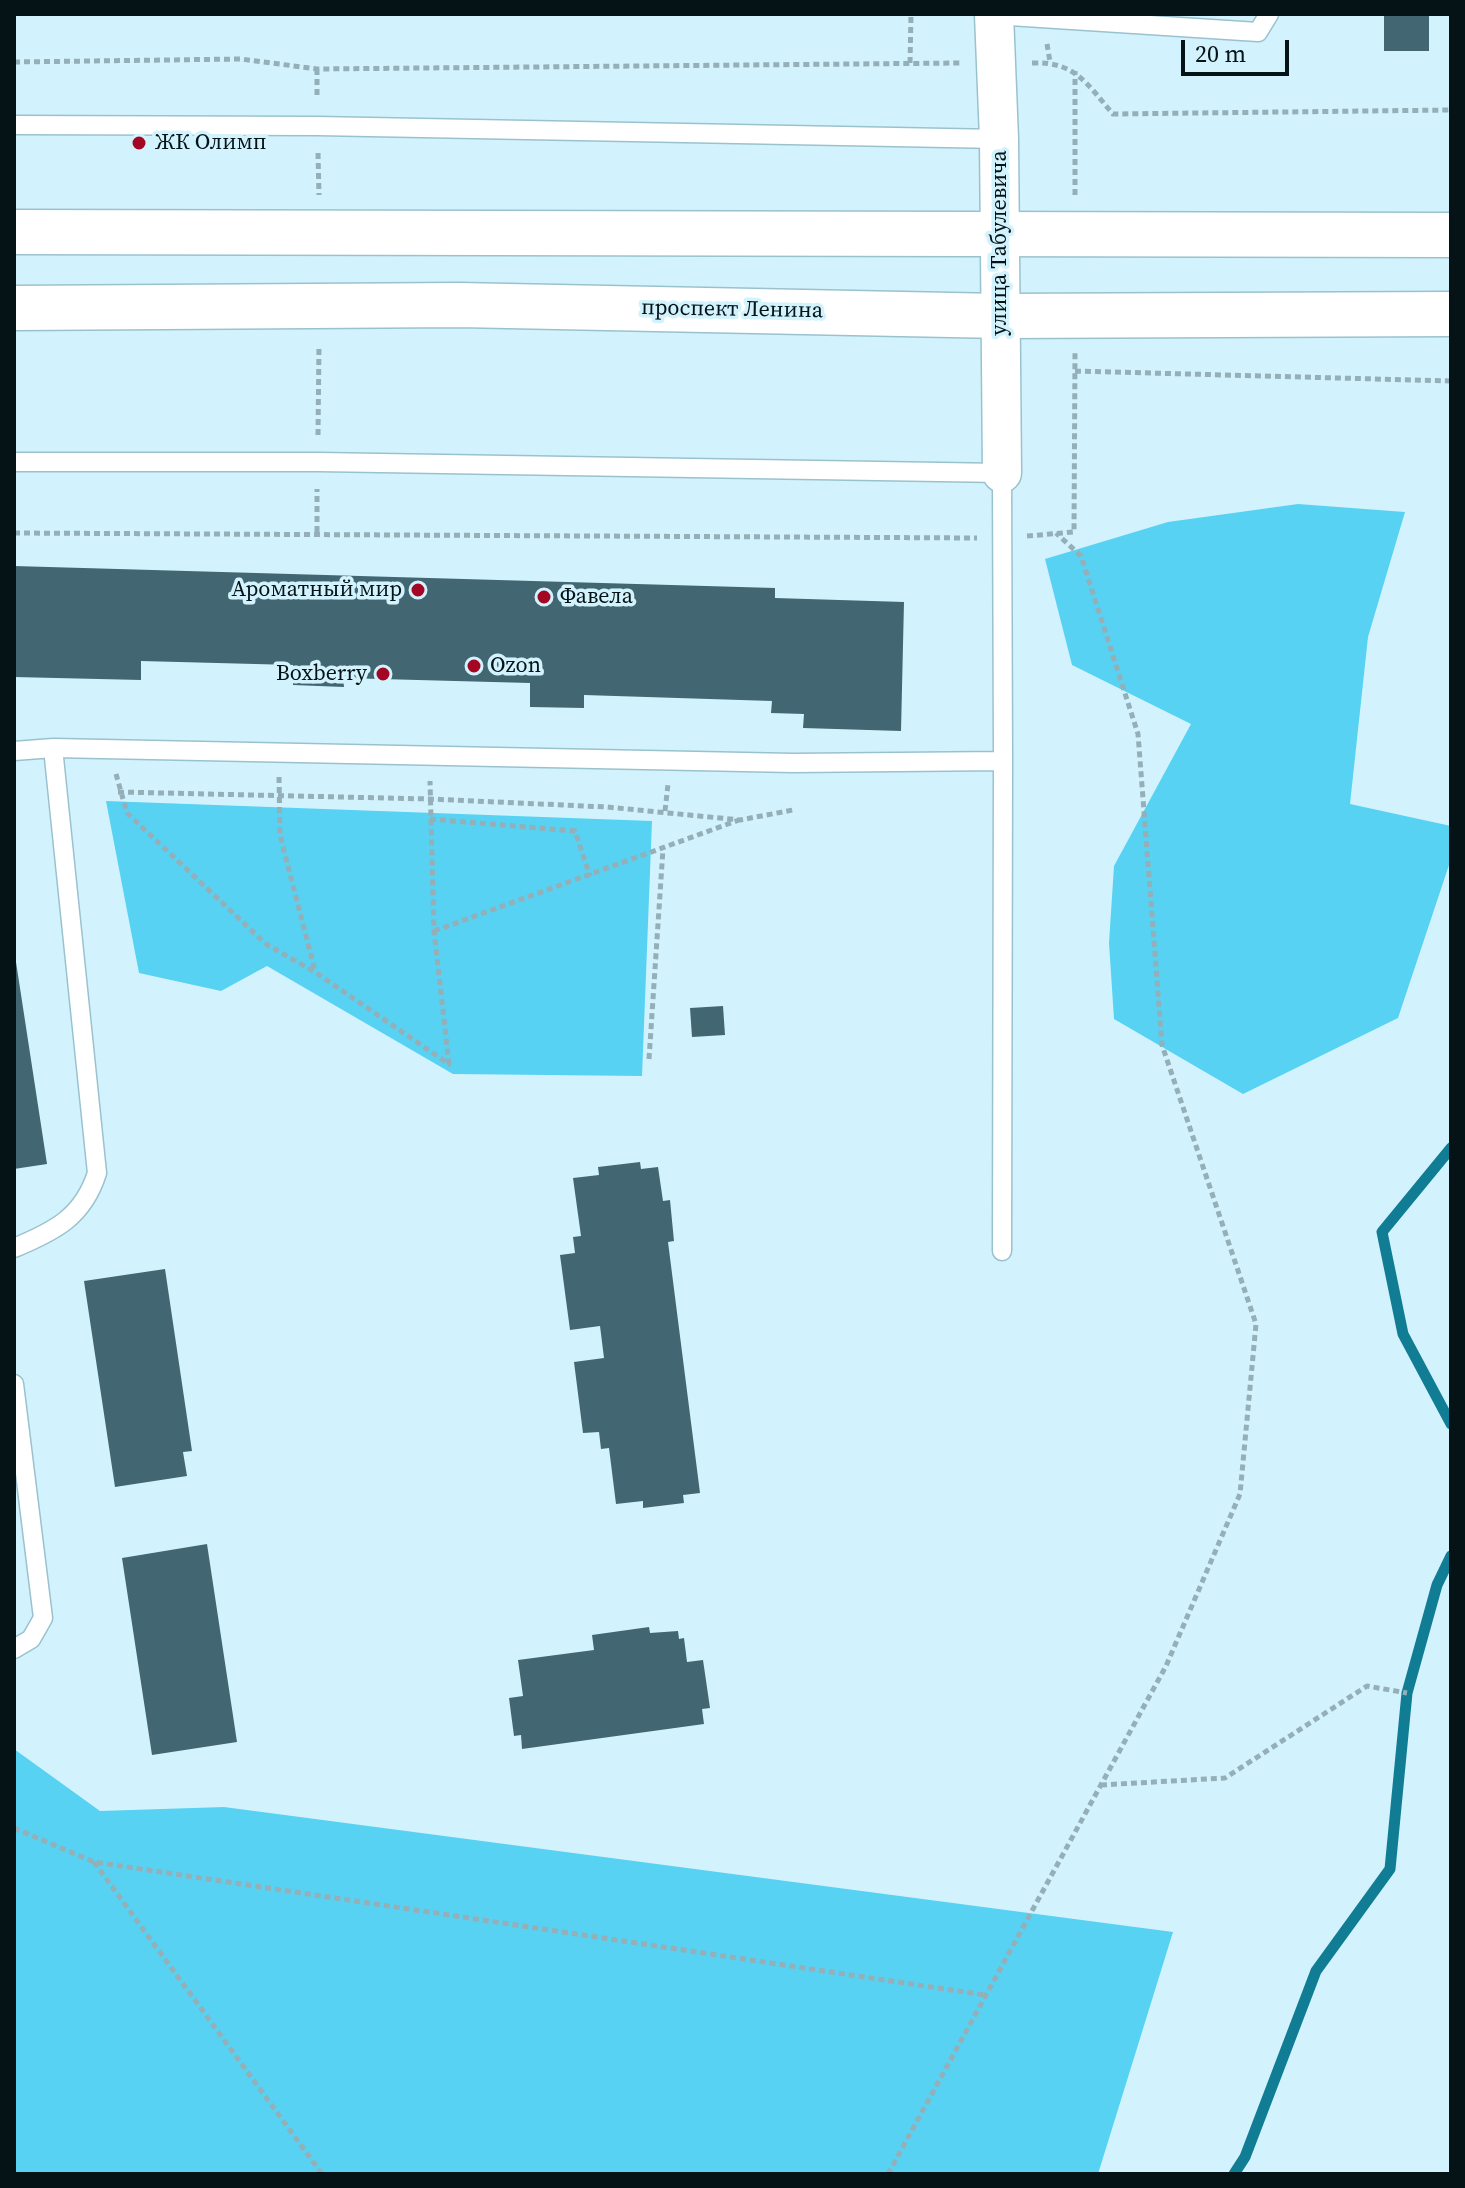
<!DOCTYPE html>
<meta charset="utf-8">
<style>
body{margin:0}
#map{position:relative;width:1465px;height:2188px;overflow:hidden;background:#d2f3fd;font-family:"Source Serif 4",serif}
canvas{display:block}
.frame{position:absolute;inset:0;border:16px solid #051317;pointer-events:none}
.scale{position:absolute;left:1181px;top:40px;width:108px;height:36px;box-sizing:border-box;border:4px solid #051317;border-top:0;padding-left:10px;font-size:24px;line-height:28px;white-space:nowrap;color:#051317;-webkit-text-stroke:6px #d2f3fd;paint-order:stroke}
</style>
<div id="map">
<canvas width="1465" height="2188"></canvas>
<div class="frame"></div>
<div class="scale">20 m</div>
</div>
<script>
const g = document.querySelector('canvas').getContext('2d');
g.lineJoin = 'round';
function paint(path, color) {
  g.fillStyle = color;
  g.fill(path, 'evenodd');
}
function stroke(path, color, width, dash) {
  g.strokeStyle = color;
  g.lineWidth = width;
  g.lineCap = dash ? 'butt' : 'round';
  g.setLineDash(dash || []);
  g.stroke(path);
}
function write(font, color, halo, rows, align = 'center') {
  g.font = font + ' "Source Serif 4",serif';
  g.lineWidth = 7;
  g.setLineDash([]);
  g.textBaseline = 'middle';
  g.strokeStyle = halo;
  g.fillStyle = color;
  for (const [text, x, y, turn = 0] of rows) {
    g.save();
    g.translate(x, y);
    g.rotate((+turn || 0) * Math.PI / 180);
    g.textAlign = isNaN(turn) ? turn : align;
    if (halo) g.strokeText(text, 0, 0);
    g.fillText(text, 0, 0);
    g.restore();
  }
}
const green = new Path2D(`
 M1298,504l107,8 -37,125 -18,167 101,22v33l-53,159 -155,76 -129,-75 -5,-76 5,-77 77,-142 -119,-59 -27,-106 123,-37z
 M106,801l546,20 -10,255 -189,-2 -186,-108 -46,25 -82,-18z
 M14,1749l86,62 124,-4 949,125 -75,242h-1084z`);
const stream = new Path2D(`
 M1451,1148l-69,84 21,102 48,90
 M1234,2174l11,-17 71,-186 74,-102 17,-176 30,-108 14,-29`);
const building = new Path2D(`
 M1384,14h45v37h-45z
 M14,566l761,22v10l129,4 -3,129 -98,-3 1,-14 -33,-1 1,-12 -188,-6v13l-54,-1v-24l-187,-5 1,9 -51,-2v-20l-152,-4v19l-127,-3z
 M14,949l33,215 -33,5z
 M723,1006l2,29 -33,2 -2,-29z
 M640,1162l1,7 17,-2 5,34 7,-1 4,41 -6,1 32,251 -17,2 1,8 -41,5v-7l-27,3 -7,-56 -8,1 -2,-17 -16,1 -9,-71 30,-4 -4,-32 -30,4 -10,-75 15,-2 -2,-16 8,-1 -8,-58 26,-3 -1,-8z
 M165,1269l27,182 -9,1 4,24 -72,11 -31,-206z
 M207,1544l30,198 -85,13 -30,-197z
 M649,1627l1,6 28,-2 1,8 5,-1 3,24 16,-2 7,48 -8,1 2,15 -182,25 -1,-14 -7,1 -5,-38 14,-2 -5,-36 76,-10 -2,-15z`);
const path = new Path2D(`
 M1047,44l3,18
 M14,62l227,-3 76,10 643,-6
 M910,63l1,-49
 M1032,63c43,-2 55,21 81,51l338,-4
 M317,69v30
 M318,153l1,42
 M1075,195v-124
 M1075,371l376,10
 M318,435l1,-90
 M317,532v-43
 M14,533l963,5
 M1027,536l47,-4 1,-179
 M116,774l11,39 139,131 49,28 134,92 -15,-133 -4,-150
 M279,777l1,58 35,136
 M118,792l312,7 177,8 133,13 53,-10
 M665,811l3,-27
 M430,819l145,12 15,45
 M434,931l305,-111
 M649,1059l14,-210
 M1101,1785l124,-7 142,-92 40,7
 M14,1828l80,34 891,133
 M94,1862l228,312
 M888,2174l278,-508 74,-172 16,-170 -94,-279 -24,-311 -57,-178 -25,-23`);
const service = new Path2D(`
 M994,15l264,17 11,-18
 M14,125l303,1 682,13
 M14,462h304l684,11 1,288 -210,2 -740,-15 -39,3
 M14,1248c41,-17 69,-31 83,-75l-44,-425
 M1002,1251l1,-490
 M14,1384l29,234 -12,21 -17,10`);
const minor = new Path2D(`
 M994,14l5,125 3,334`);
const tertiary = new Path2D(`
 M14,232l1437,3
 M14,308l445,-3 541,11 451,-2`);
const markers = [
 [139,143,8,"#a40724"],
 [418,590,8,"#a40724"],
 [544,597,8,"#a40724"],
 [474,666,8,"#a40724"],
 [383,674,8,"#a40724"]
];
const poiNames = [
 ["ЖК Олимп",155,143],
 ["Ароматный мир",402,590,"right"],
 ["Фавела",560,597],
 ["Ozon",490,666],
 ["Boxberry",367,674,"right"]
];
const streetNames = [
 ["улица Табулевича",1000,243,-90],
 ["проспект Ленина",732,310,1]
];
paint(green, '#57d2f3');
stroke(stream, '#117d95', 11);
paint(building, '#426772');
stroke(service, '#9ac2ce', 21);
stroke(minor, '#9ac2ce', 41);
stroke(tertiary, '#9ac2ce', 47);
stroke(path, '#94afb7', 5, [6, 4]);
stroke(service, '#fff', 18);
stroke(minor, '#fff', 38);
stroke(tertiary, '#fff', 44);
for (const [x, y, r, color] of markers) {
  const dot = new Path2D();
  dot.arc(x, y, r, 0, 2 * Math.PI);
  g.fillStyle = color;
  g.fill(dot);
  stroke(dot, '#d2f3fd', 3);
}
write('22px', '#051317', '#d2f3fd', poiNames, 'left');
write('22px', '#051317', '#d2f3fd', streetNames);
</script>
